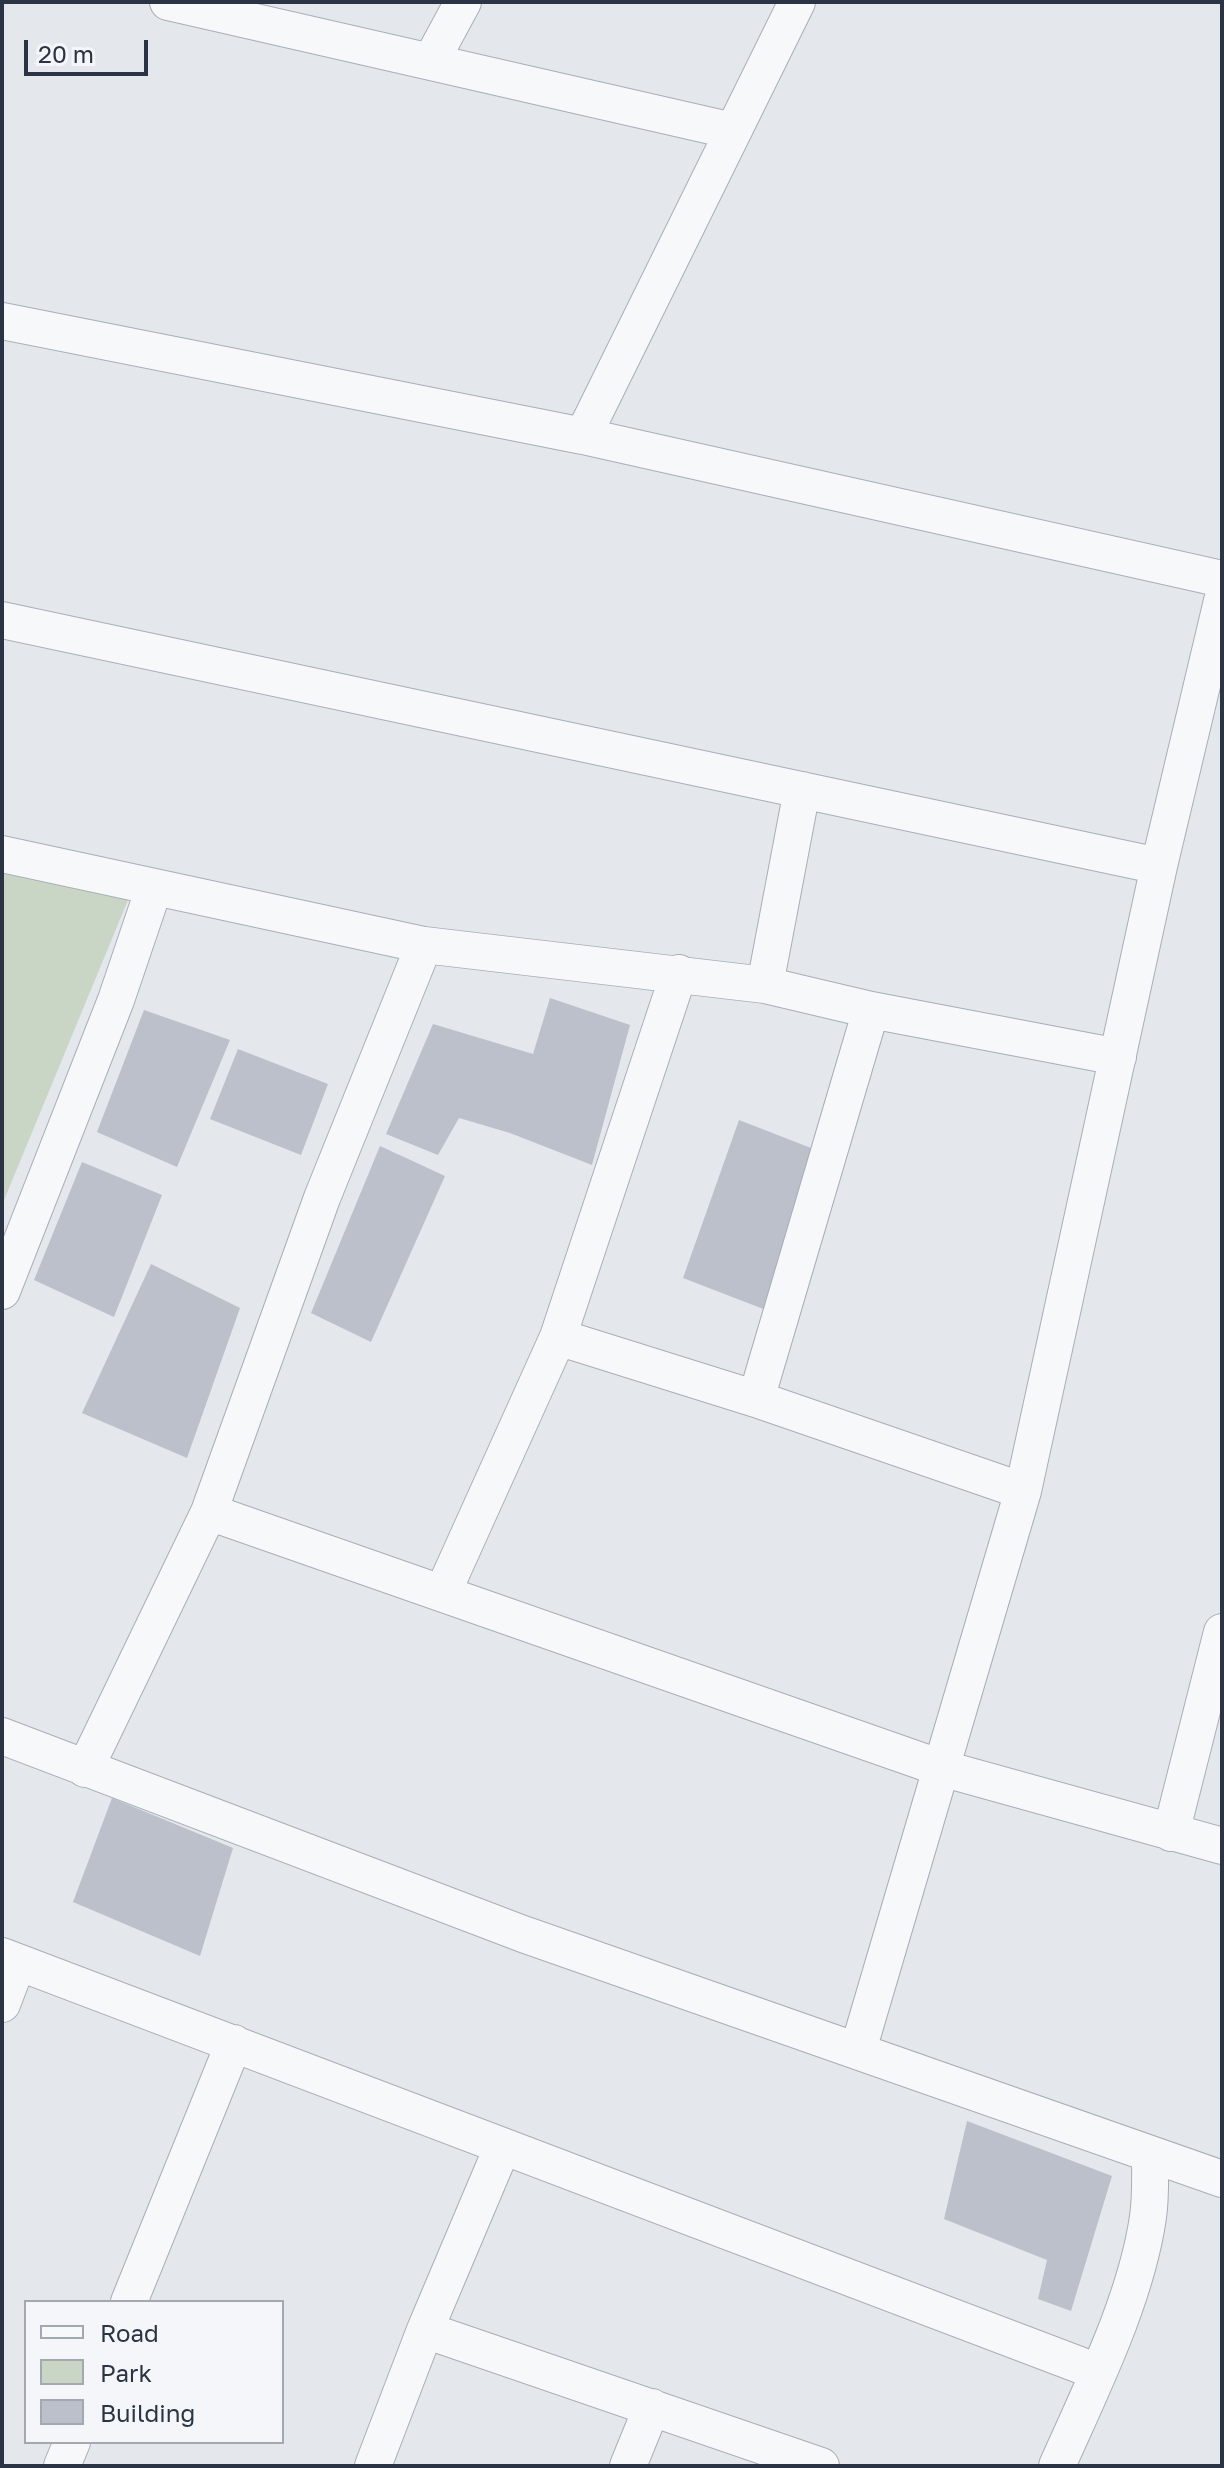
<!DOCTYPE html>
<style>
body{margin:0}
#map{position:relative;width:1224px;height:2468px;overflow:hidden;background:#e4e7ec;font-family:"Golos Text",sans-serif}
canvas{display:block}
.frame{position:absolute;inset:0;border:4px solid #2b3445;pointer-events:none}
.legend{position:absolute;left:24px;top:2300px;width:260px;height:144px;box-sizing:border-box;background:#f4f6f9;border:2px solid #a4a8b1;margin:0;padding:10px 14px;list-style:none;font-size:24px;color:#2b3445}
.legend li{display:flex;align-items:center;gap:16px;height:40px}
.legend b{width:40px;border:2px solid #a4a8b1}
.scale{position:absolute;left:24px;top:40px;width:124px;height:36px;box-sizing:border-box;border:4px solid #2b3445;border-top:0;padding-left:10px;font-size:24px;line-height:28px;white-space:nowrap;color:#2b3445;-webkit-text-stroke:6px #f4f6f9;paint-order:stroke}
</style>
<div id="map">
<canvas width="1224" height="2468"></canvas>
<div class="frame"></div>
<ul class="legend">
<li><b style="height:10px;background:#f7f8fa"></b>Road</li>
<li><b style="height:22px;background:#c9d6c5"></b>Park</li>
<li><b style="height:22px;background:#bbc0ca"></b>Building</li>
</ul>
<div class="scale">20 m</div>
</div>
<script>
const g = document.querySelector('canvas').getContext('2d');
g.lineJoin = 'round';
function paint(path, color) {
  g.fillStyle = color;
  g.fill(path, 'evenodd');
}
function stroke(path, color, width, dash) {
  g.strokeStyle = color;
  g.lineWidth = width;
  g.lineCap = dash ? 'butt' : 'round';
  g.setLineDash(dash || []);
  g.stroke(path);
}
const green = new Path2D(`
 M2,873l126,27 -126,305z`);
const building = new Path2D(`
 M550,998l80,27 -38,140 -82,-32 -51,-15 -21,37 -52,-21 47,-110 100,30z
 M144,1010l86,30 -53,127 -80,-35z
 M238,1049l90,35 -27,71 -91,-36z
 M739,1120l72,28 -45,162 -83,-32z
 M380,1146l65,30 -74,166 -60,-29z
 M82,1162l80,33 -48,122 -80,-37z
 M151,1264l89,44 -53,150 -105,-45z
 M112,1798l121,50 -33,108 -127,-54z
 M967,2121l145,55 -41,135 -33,-12 9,-39 -103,-41z`);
const minor = new Path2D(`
 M168,2l565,129
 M431,61l32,-59
 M2,321l581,115 639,143
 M583,436l214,-434
 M2,620l1157,246
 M2,854l422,91 341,40 106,25 247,47
 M765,985l37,-195
 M2,1291l114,-291 38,-112
 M558,1337l198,62 267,92
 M756,1399l115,-389
 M209,1512l732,256 281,78
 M443,1592l115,-255 121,-364
 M2,1736l521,198 699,245
 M85,1769l124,-257 113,-314 102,-253
 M1171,1833l51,-201
 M2,1956l1096,416
 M2,2004l16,-42
 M858,2050l165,-559 136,-625 63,-265
 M129,2302l105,-259
 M425,2330l396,136
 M62,2466l10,-24
 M373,2466l52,-136 77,-182
 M628,2466l24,-59
 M1057,2466c34,-77 79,-166 91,-249 3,-20 2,-42 2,-62`);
paint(green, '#c9d6c5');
paint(building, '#bbc0ca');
stroke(minor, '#a9aeb7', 38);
stroke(minor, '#f7f8fa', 36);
</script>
